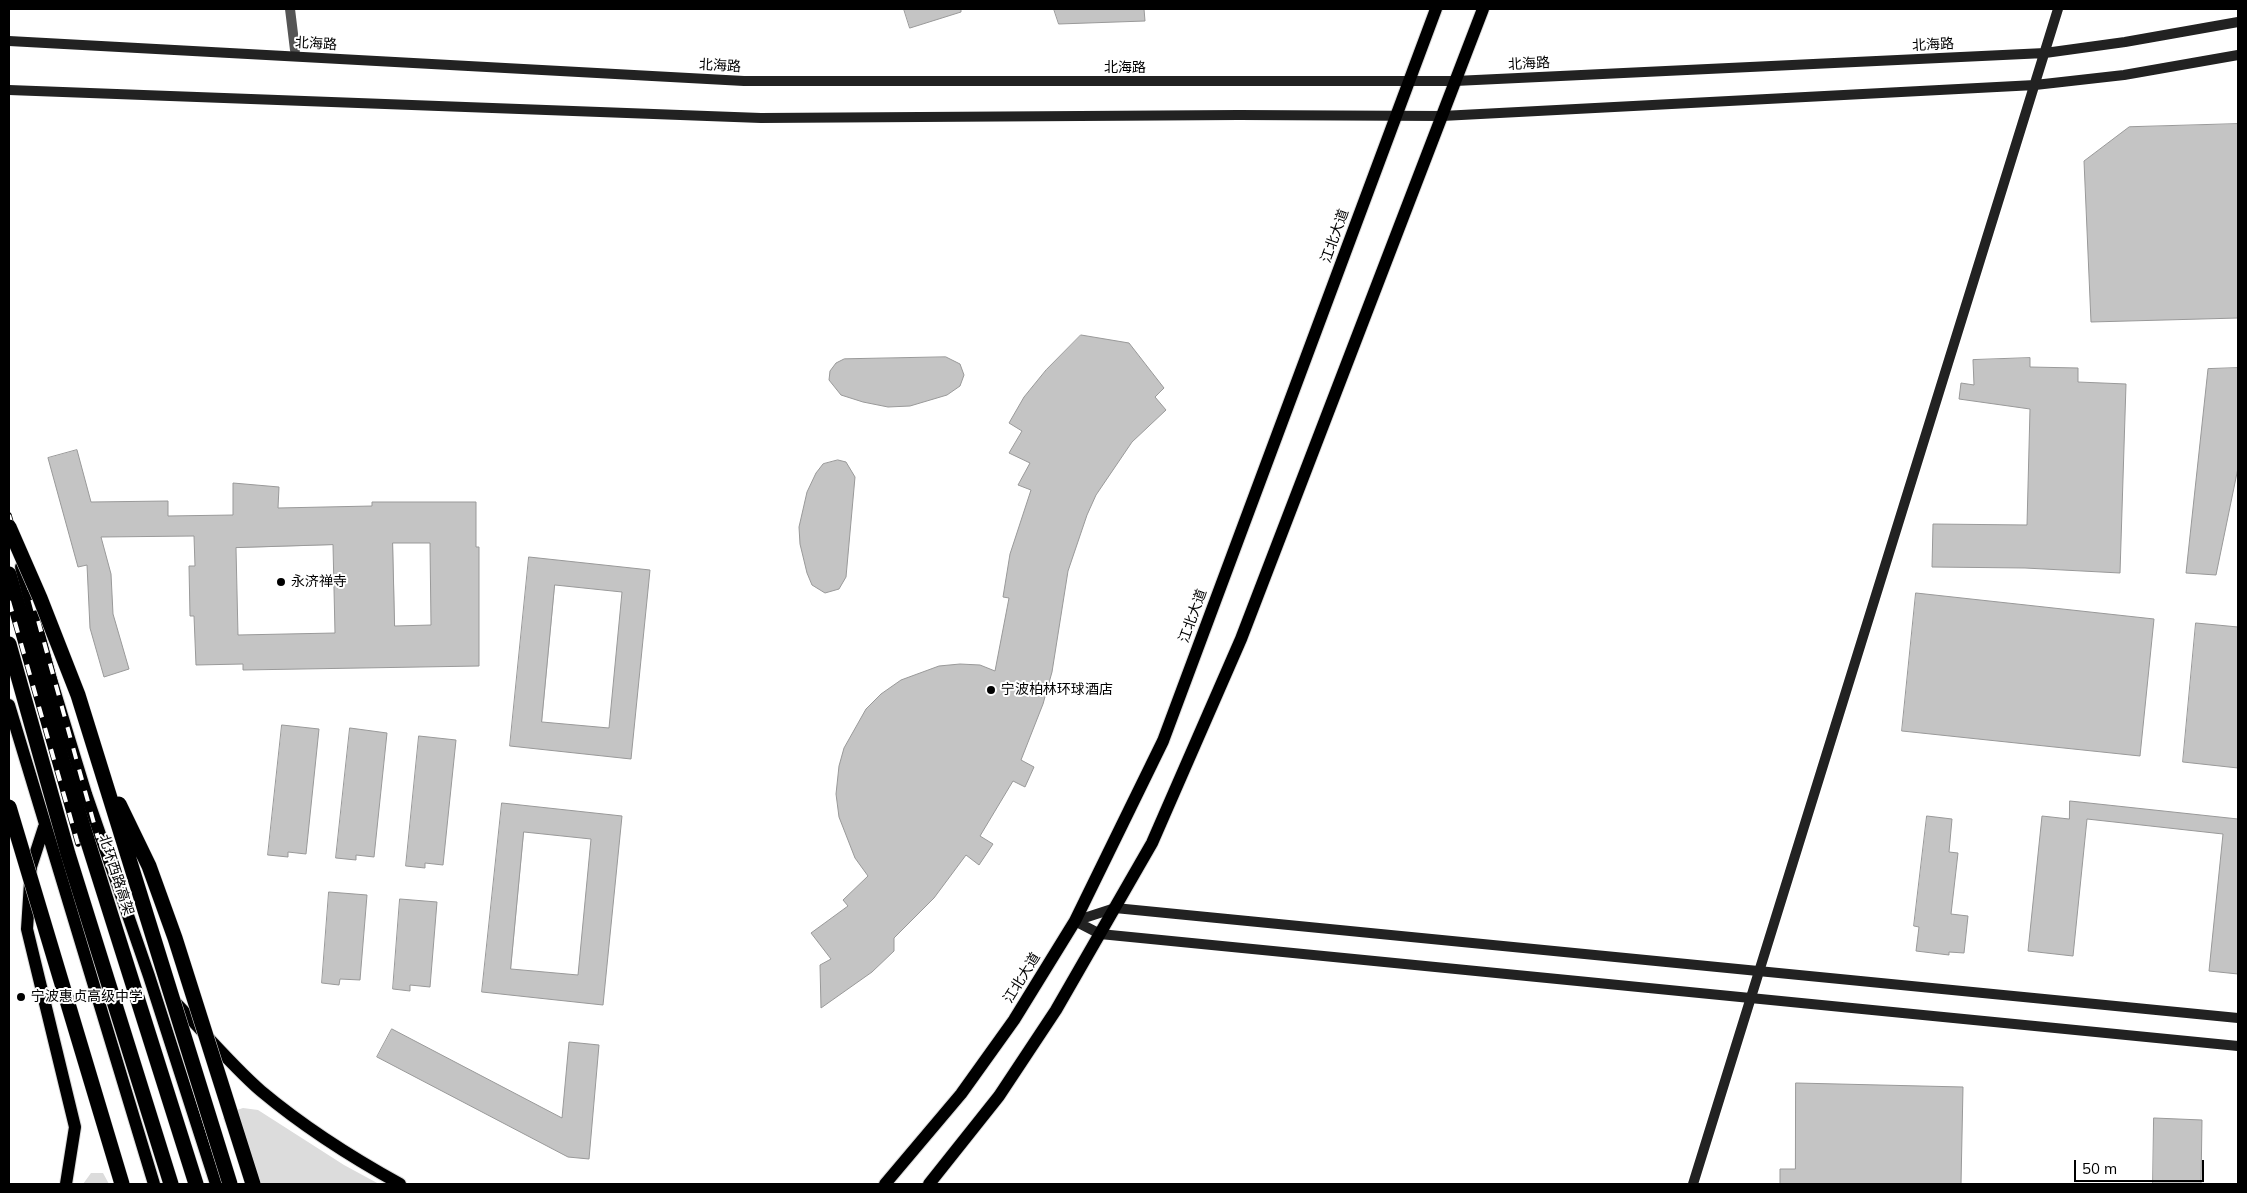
<!DOCTYPE html>
<meta charset="utf-8">
<style>
body{margin:0}
#map{position:relative;width:2247px;height:1193px;overflow:hidden;background:#fff;font-family:Mulish,sans-serif}
canvas{display:block}
.frame{position:absolute;inset:0;border:10px solid #000;pointer-events:none}
.scale{position:absolute;left:2074px;top:1160px;width:130px;height:22px;box-sizing:border-box;border:2px solid #000;border-top:0;padding-left:6px;font-size:15px;line-height:18px;white-space:nowrap;color:#000;-webkit-text-stroke:4px #fff;paint-order:stroke}
</style>
<div id="map">
<canvas width="2247" height="1193"></canvas>
<div class="frame"></div>
<div class="scale">50 m</div>
</div>
<script>
const g = document.querySelector('canvas').getContext('2d');
g.lineJoin = 'round';
function paint(path, color) {
  g.fillStyle = color;
  g.fill(path, 'evenodd');
}
function stroke(path, color, width, dash) {
  g.strokeStyle = color;
  g.lineWidth = width;
  g.lineCap = dash ? 'butt' : 'round';
  g.setLineDash(dash || []);
  g.stroke(path);
}
function write(font, color, halo, rows, align = 'center') {
  g.font = font + ' Mulish,"Noto Sans SC",sans-serif';
  g.lineWidth = 4;
  g.setLineDash([]);
  g.textBaseline = 'middle';
  g.strokeStyle = halo;
  g.fillStyle = color;
  for (const [text, x, y, turn = 0] of rows) {
    g.save();
    g.translate(x, y);
    g.rotate((+turn || 0) * Math.PI / 180);
    g.textAlign = isNaN(turn) ? turn : align;
    if (halo) g.strokeText(text, 0, 0);
    g.fillText(text, 0, 0);
    g.restore();
  }
}
const green = new Path2D(`
 M243,1108l15,2 86,55 35,19h-131l-25,-66 5,-5z
 M91,1173h12l6,11h-26z`);
const building = new Path2D(`
 M904,9h57v3l-51,16z
 M1054,9h90l1,12 -86,3z
 M2238,124v194l-147,4 -7,-161 45,-34z
 M1081,335l48,8 35,45 -9,9 11,13 -34,32 -36,53 -9,20 -19,56 -16,101 -9,32 -22,56 13,7 -9,20 -12,-6 -33,55 13,8 -14,21 -13,-10 -32,43 -40,40v13l-22,21 -51,36 -1,-43 11,-6 -20,-26 37,-27 -5,-6 25,-24 -13,-18 -16,-41 -3,-23 3,-28 5,-18 22,-39 15,-15 20,-14 38,-14 21,-2 20,1 15,6 14,-73 -6,-1 7,-43 21,-64 -13,-5 12,-22 -21,-10 13,-22 -13,-8 15,-26 22,-27z
 M946,357l14,7 4,11 -4,11 -13,9 -37,11 -22,1 -25,-5 -22,-7 -12,-15 1,-9 6,-8 8,-4z
 M2030,358v9l48,1v14l48,2 -6,189 -95,-5 -93,-1 1,-43 94,1 3,-116 -71,-10 2,-16 13,2 -1,-25z
 M2238,368v100l-22,107 -30,-2 22,-204z
 M77,450l14,52 77,-1v15l65,-1v-32l46,4 -1,21 94,-2v-4h104v45h3v119l-236,4v-6l-47,1 -2,-49h-4l-1,-50h6l-1,-30 -93,1 10,37 2,40 16,55 -25,8 -14,-49 -3,-63 -9,2 -30,-109zM393,543h37l1,82 -36,1zM333,545l2,88 -97,2 -2,-87z
 M838,460l8,2 9,15 -9,100 -7,12 -14,4 -13,-8 -5,-12 -7,-29 -1,-17 8,-35 9,-19 7,-9z
 M529,557l121,13 -19,189 -121,-13zM555,585l67,7 -13,136 -67,-6z
 M1916,593l238,26 -14,137 -238,-25z
 M2196,623l42,4v141l-55,-6z
 M282,725l37,4 -13,125 -18,-2v5l-20,-2z
 M350,728l37,5 -13,124 -18,-2v5l-20,-2z
 M419,736l37,4 -13,125 -18,-2v5l-19,-2z
 M2070,801l168,18v155l-29,-3 14,-137 -136,-15 -14,137 -45,-5 14,-135 27,3z
 M502,803l120,13 -19,189 -121,-13zM524,832l67,7 -13,136 -67,-6z
 M1927,816l25,3 -3,33 9,1 -7,61 17,2 -4,37 -15,-1v3l-33,-4 3,-24 -5,-1z
 M329,892l38,3 -7,85 -20,-1 -1,6 -17,-2z
 M400,899l37,3 -7,85 -20,-2v6l-17,-2z
 M392,1029l170,89 7,-76 30,3 -10,114 -21,-2 -191,-100z
 M1796,1083l167,4 -2,97h-181v-15h15z
 M2154,1118l48,2 -1,64h-48z`);
const street = new Path2D(`
 M290,9l5,41`);
const secondary = new Path2D(`
 M9,41l735,40h711l590,-28 80,-11 113,-20
 M9,90l752,28 478,-3 203,1 593,-31 89,-10 114,-20
 M1075,921l25,13 1138,112
 M1075,921l40,-13 1123,110
 M1693,1184l365,-1175`);
const primary = new Path2D(`
 M21,567l29,109 36,118 63,182 67,208
 M9,705l145,479
 M44,827l-13,40 -4,62 48,198 -9,57
 M174,1001c28,29 57,64 87,90 43,36 90,66 139,93
 M885,1184l76,-90 53,-74 61,-99 88,-180 273,-732
 M929,1184l70,-88 57,-86 96,-167 89,-204 242,-630`);
const highway = new Path2D(`
 M9,574l54,189 133,421
 M9,644l59,210 103,330`);
const rail = new Path2D(`
 M9,515l89,323
 M9,601l69,243`);
const highwayBridge = new Path2D(`
 M9,527l31,71 38,97 152,489
 M119,804l30,62 26,72 78,246
 M9,807l113,377`);
const markers = [
 [281,582,5,"#000"],
 [991,690,5,"#000"],
 [21,997,5,"#000"]
];
const streetNames = [
 ["北海路",316,44,3],
 ["北海路",1933,45,-3],
 ["北海路",1529,64,-3],
 ["北海路",720,66,3],
 ["北海路",1125,68],
 ["江北大道",1335,236,-70],
 ["江北大道",1193,616,-70],
 ["北环西路高架",116,875,72],
 ["江北大道",1022,978,-58]
];
const poiNames = [
 ["永济禅寺",291,582],
 ["宁波柏林环球酒店",1001,690],
 ["宁波惠贞高级中学",31,997]
];
paint(green, '#dcdcdc');
paint(building, '#c4c4c4');
stroke(building, '#999', 1);
stroke(primary, '#dbdbdb', 14);
stroke(highway, '#dbdbdb', 16);
stroke(street, '#555', 10);
stroke(secondary, '#222', 10);
stroke(primary, '#000', 12);
stroke(highway, '#000', 15);
stroke(rail, '#000', 5.5);
stroke(rail, '#fff', 4, [11]);
stroke(highwayBridge, '#dbdbdb', 16, []);
stroke(highwayBridge, '#000', 15);
for (const [x, y, r, color] of markers) {
  const dot = new Path2D();
  dot.arc(x, y, r, 0, 2 * Math.PI);
  g.fillStyle = color;
  g.fill(dot);
  stroke(dot, '#fff', 2);
}
write('14px', '#000', '#fff', streetNames);
write('14px', '#000', '#fff', poiNames, 'left');
</script>
